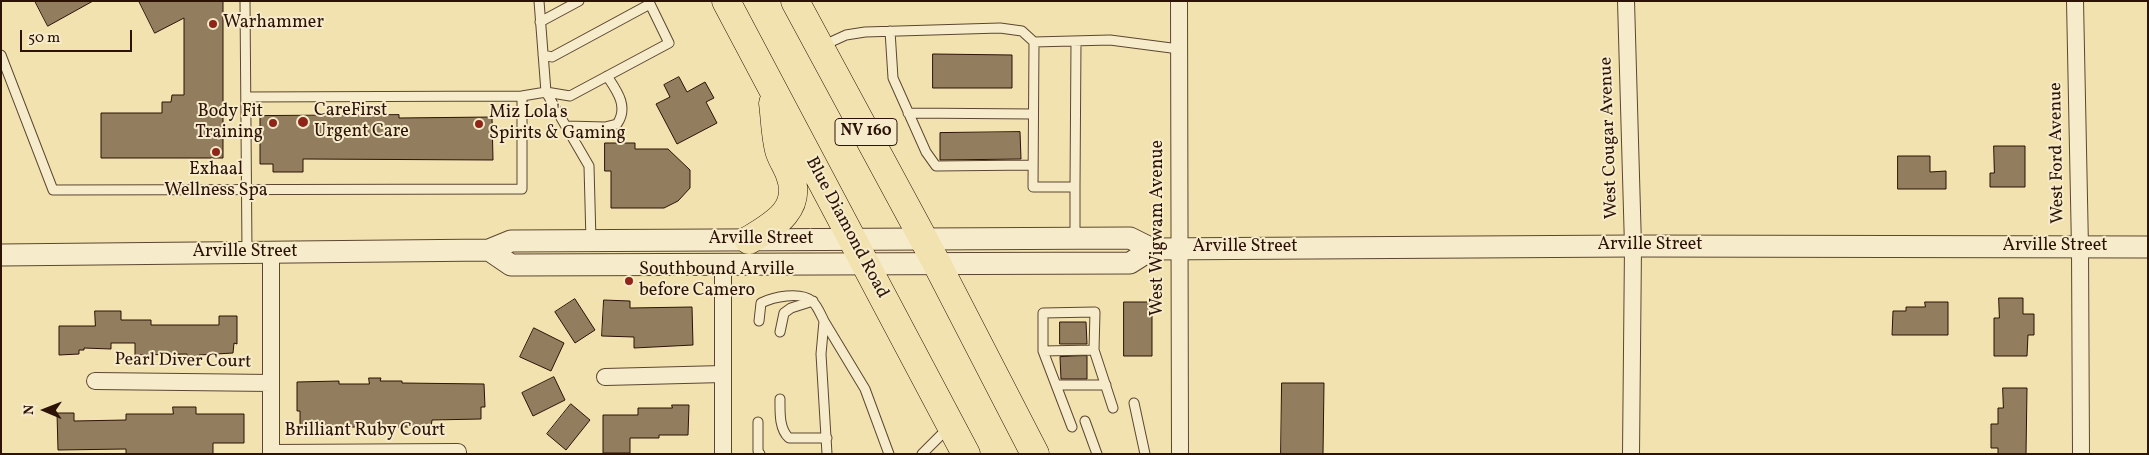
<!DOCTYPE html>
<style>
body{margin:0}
#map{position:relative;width:2149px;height:455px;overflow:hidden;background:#f1e2af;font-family:Vollkorn,serif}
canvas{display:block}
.frame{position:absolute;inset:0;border:2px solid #2c1207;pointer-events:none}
.north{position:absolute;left:20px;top:385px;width:50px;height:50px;-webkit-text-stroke:4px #f6eccb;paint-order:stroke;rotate:271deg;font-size:14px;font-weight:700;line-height:20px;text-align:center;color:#2c1207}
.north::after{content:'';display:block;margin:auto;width:18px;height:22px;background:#2c1207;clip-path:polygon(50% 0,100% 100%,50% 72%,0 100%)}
.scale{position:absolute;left:20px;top:30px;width:112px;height:22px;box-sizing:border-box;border:2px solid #2c1207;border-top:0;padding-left:6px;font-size:15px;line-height:18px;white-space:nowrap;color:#2c1207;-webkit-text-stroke:4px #f6eccb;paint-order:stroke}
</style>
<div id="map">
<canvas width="2149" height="455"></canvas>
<div class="frame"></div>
<div class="north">N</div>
<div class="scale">50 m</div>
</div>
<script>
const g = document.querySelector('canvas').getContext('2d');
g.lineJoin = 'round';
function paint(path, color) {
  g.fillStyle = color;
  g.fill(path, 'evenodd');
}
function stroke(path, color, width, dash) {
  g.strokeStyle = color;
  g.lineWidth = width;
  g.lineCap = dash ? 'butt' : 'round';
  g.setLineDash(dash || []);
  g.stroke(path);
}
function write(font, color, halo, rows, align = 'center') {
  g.font = font + ' Vollkorn,serif';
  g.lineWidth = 4;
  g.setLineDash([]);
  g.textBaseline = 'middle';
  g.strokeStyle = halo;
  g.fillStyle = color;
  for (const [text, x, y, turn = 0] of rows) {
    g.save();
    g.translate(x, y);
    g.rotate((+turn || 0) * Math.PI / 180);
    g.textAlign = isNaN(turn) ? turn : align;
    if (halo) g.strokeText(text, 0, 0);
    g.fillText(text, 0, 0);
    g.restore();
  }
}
const building = new Path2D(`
 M35,1h58l-45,25z
 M139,1h84v157h-122v-45h61v-11h9l1,-7h12v-77l-29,15z
 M933,54l79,1v33h-79z
 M679,77l8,15 18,-10 9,16 -8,4 11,21 -40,21 -21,-40 14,-7 -6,-12z
 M399,115v3l93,-1 1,43 -190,-1v13h-30v-8h-13v-48z
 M1020,132l1,27 -81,1v-27z
 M605,143h30v6h33l22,21v18l-12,13 -14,7h-53v-37h-6z
 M1994,146h31v41h-35v-14h4z
 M1898,156h32v16l16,-1v18h-48z
 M1999,298h24v16h11v21h-6l-1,21h-33v-38h5z
 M575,299l20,31 -20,13 -20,-31z
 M604,300l26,1v7l62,-1 1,38 -59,3v-11l-32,-1z
 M1124,302h28v54h-28z
 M1925,302h23v33h-56l1,-24h13v-4h19z
 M95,311h26v9h30v5h68v-9h18v28l-3,-1 -1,10 -34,2 -1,6 -11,1v-8l-52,1v-12h-24v6l-27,-1v2h-5v4l-20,1v-29h36z
 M1060,322h26l1,22h-27z
 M534,328l30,15 -13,28 -31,-14z
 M1087,356v23h-26l-1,-22z
 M554,377l11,23 -32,16 -11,-23z
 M369,378h12l-1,3h22v2l82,1 1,23h-4v12l-49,1 -1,7h-131v-16h-3v-29l42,-1v3h30z
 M1282,383h42l-1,71h-42z
 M2003,388h24l-1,66h-28v-6h-7v-24h7v-16h5z
 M571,404l19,16 -24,30 -19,-16z
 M672,405h17l-1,30h-29v3h-29v15h-27v-38h35v-7h34z
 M173,407h23v7h48v29h-31v11h-87v-5l-68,1 -1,-37h17v8l52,-1v-6h47z`);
const service = new Path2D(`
 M245,1l2,252
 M539,1l7,91 43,74 2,75
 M540,22l39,-21
 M890,31l3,47 33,74 10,14 97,-1
 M1034,42l-1,145h42l1,-146
 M822,46l24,-11 19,-3 135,-4 22,3 12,11 76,-2 69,9
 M1,55l52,135 469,-1v-93l24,-4 24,4 99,-53 -19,-39 -98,53 -9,-2
 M246,97l276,-1
 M908,113l125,1
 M566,126l39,1 12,-3c12,-17 0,-33 -10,-48
 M1075,238v-51
 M759,321l2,-18c12,-6 39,-12 51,-2 5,4 9,14 12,20
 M780,332l4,-19 7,-5 22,-7
 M1043,351v-38l52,-1 -1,38
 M1056,385h50
 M780,399c0,13 -1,30 9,39h38
 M1134,403l11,51
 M1085,421l12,33
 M758,422v29l2,3
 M1072,427l-29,-76 51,-1 19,58
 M827,454l-6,-100 3,-33 41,68 24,65
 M922,454l27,-27`);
const minor = new Path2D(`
 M1179,1l1,453
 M1626,1l7,245 -2,208
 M2075,1l5,247 1,206
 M271,252v202
 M723,264v190
 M605,377l118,-3
 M95,381l176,2
 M271,453l187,-1`);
const tertiary = new Path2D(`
 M489,250l22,15 619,-2 22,-14
 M1,255l488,-5 22,-9 619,-3 22,11 481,-3 515,1`);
const trunk = new Path2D(`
 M726,1l240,453
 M795,1l142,263 98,190
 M749,240c25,-15 54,-31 41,-65 -3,-9 -9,-17 -11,-25 -4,-16 -4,-32 -6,-47`);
const markers = [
 [213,24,5,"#8f2418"],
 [303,122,6,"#8f2418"],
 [273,123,5,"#8f2418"],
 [479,124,5,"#8f2418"],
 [216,152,5,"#8f2418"],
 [629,281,5,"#8f2418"]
];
const shields = [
 [866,132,62]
];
const shieldNames = [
 ["NV 160",866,132]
];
const poiNames = [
 ["Warhammer",223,24],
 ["CareFirst",314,112],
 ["Urgent Care",314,133],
 ["Body Fit",263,113,"right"],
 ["Training",263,134,"right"],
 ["Miz Lola's",489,114],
 ["Spirits & Gaming",489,135],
 ["Exhaal",216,171,"center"],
 ["Wellness Spa",216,192,"center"],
 ["Southbound Arville",639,271],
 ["before Camero",639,292]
];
const streetNames = [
 ["West Cougar Avenue",1610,138,-92],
 ["West Ford Avenue",2058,153,-91],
 ["Blue Diamond Road",846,228,62],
 ["West Wigwam Avenue",1159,228,-90],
 ["Arville Street",761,240],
 ["Arville Street",1650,246],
 ["Arville Street",2055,247],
 ["Arville Street",1245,248],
 ["Arville Street",245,253],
 ["Pearl Diver Court",183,362,1],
 ["Brilliant Ruby Court",365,432]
];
paint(building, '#927e5e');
stroke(building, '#2c1207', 1);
stroke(service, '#5d4631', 11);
stroke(minor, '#5d4631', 18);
stroke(tertiary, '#5d4631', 23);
stroke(trunk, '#2c1207', 29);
stroke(service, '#f6eccb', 9);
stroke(minor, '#f6eccb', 16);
stroke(tertiary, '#f6eccb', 21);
stroke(trunk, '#f1e2af', 28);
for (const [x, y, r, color] of markers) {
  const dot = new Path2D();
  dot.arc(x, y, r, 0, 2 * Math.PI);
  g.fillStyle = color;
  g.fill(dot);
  stroke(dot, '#f6eccb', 2);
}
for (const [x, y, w] of shields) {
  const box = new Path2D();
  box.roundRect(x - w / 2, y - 13.5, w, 27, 4);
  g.fillStyle = '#f6eccb';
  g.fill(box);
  stroke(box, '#2c1207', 1);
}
write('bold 16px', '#2c1207', null, shieldNames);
write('18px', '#2c1207', '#f6eccb', poiNames, 'left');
write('18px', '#2c1207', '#f6eccb', streetNames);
</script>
